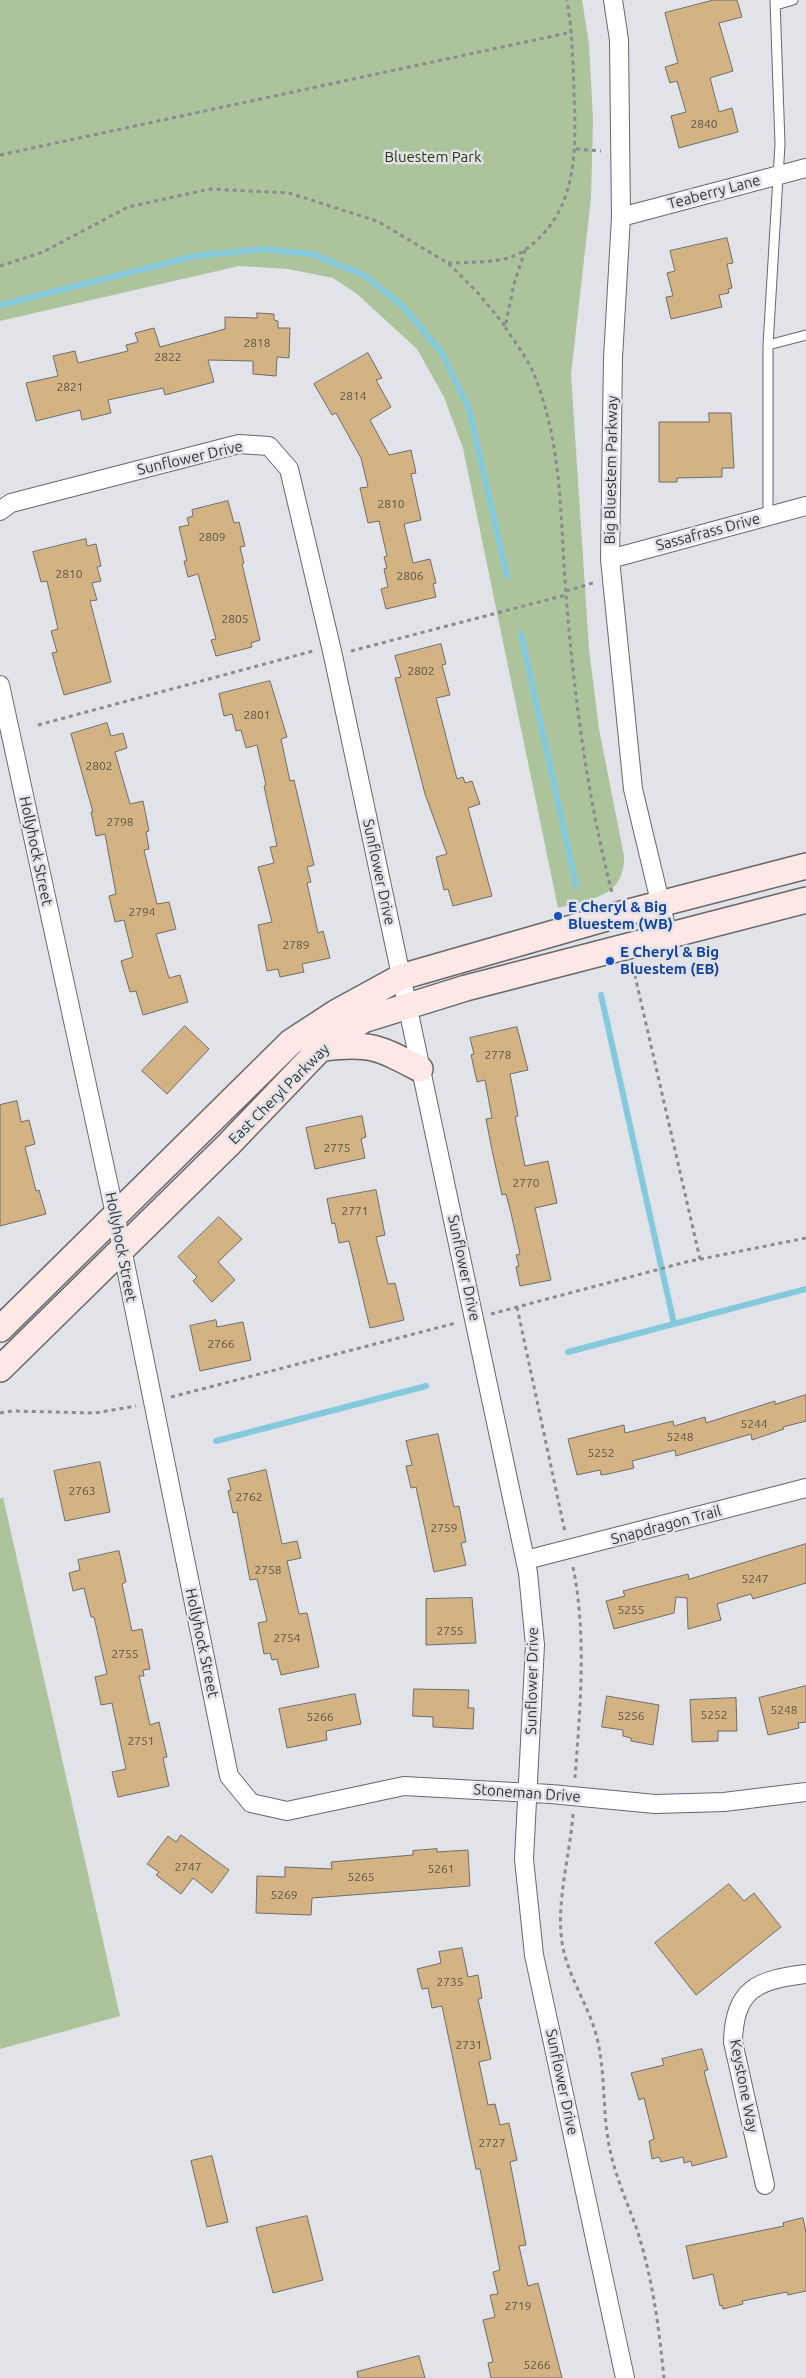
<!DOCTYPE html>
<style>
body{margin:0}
canvas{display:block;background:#e1e3e8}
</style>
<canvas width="806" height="2378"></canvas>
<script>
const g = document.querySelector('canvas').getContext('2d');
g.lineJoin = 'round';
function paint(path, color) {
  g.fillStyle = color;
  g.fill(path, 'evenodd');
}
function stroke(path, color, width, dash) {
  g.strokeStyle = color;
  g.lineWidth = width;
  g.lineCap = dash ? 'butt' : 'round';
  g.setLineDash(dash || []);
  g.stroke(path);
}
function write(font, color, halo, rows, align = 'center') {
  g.font = font + ' Ubuntu,sans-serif';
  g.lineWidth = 5;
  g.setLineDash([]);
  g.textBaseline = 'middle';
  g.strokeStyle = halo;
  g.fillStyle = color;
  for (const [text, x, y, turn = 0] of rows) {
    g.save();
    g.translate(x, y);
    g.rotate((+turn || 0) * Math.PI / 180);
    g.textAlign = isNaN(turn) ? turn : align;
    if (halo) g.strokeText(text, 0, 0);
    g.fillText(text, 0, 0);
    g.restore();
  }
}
const green = new Path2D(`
 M0,0h582l7,44 4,75 -2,79 -20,176 18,275 10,80 25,127c1,42 -34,43 -66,52l-95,-460 -19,-51 -27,-48 -60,-55 -24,-16 -45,-9 -49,-3 -239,55z
 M3,1497l117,519 -120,33v-550z`);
const stream = new Path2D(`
 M0,305l195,-49 68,-7 49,5 52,21 39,31 39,47 27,56 38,167
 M521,634l55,251
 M601,995l73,329
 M568,1352l238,-63
 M216,1441l210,-55`);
const building = new Path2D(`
 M714,0h23l5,17 -23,6 14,48 -23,7 9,34 13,-4 6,24 -59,16 -8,-32 15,-4 -9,-31 -7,2 -5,-16 13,-4 -13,-50z
 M727,238l6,25 -6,1 5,24 -4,1 1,4 -10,2 3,12 -51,12 -5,-22 7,-1 -6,-23 8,-2 -5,-20z
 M257,313l17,1v6l4,1v7h12l-1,30 -12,-1 -1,19 -23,-2v-13l-45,-1 6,22 -49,13 -2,-7 -55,12 3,13 -29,7 -2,-10 -44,11 -10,-38 32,-7 -5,-20 22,-5 3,12 50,-12 -2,-6 12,-3 -3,-9 19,-5 6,19 65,-18v-12l32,1z
 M368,353l14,25 -6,2 15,27 -21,13 19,35 22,-5 5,23 -5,1 10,46 -17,4 9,39 17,-4 6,24 -3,1 3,13 -50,12 -5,-20 7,-2 -4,-18 3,-1 -3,-11 3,-1 -8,-35 -11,2 -8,-35 8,-1 -7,-29 -25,-45 -4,2 -18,-31z
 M709,413h22l3,55h-12v9l-45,1v4h-18v-60h50z
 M228,501l6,22 5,-1 6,24 -5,1 4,16 -2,1 18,76 -9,3 1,4 -36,9 -5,-16 5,-1 -18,-65 -10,3 -4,-16h3l-8,-34 10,-2 -2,-7 6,-2 -1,-6z
 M86,539l1,7 9,-2 5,22 -4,1 4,14 -9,2 5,17 -7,1 21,81 -47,13 -12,-42 5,-1 -6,-21 7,-2 -11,-48 -6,1 -8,-30z
 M441,644l5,20 -4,1 8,30 -14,3 21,81 6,-2 2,6 7,-2 8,23 -12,4 24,88 -39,10 -5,-17 -4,1 -8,-33 11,-3 -22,-60 -30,-116 6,-1 -6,-21z
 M270,681l17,56 -6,2 9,42 4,-1 20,85 -7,2 4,15 -4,1 11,50 5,-2 7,27 -28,6 2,8 -24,5 -2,-8 -11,2 -9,-46 14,-3 -14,-55 16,-4 -4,-16 7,-1 -13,-60 2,-1 -9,-40 -11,3 -5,-18 -5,1 -4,-17 -8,2 -5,-22z
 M107,723l4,13 12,-3 4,15 -12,4 15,52 13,-3 6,30 -3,1 3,17 -5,1 13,54 12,-2 7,27 -20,5 13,44 11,-3 8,27 -45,13 -7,-24 -6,1 -9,-31 12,-4 -9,-37 -9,2 -6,-26 7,-2 -11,-60 -9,2 -5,-24h2l-22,-78z
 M185,1026l24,23 -42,45 -25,-23z
 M517,1027l11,43 -18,4 8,42 -3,1 10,49 23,-5 9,42 -22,5 16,72 -31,6 -4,-19 3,-1 -3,-11 4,-1 -9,-41 -5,-19 -4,1 -10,-45 -6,-31 6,-1 -7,-38 -8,2 -6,-27 3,-1 -4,-16z
 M17,1101l4,21 8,-2 6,24 -10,3 11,44 3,-1 7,24 -46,12v-121z
 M362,1116l4,21 -5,2 4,19 -50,11 -9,-41z
 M376,1190l9,45 -9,2 12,47 7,-1 9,37 -34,8 -21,-87 -10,2 -4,-20 -3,1 -5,-25z
 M219,1217l23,22 -24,23 17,18 -23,22 -19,-21 4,-4 -19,-20z
 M216,1320l1,7 26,-5 8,38 -51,11 -10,-45z
 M806,1395v26l-23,6 1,2 -32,11 -1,-6 -75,22 -1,-6 -43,11 2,7 -26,6 -7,1 -1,-5 -23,5 -9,-36 56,-14 1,8 48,-12 1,5 31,-9 1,6 69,-22v3z
 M438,1434l16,73 5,-1 7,36 -5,1 5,22 -32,7 -18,-85 -5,1 -5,-22 6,-1 -6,-24z
 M100,1462l10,50 -45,9 -11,-50z
 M266,1470l16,74 15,-3 4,17 -14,3 12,53 8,-1 12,54 -38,8 -4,-16 -5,1 -2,-7 -6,1 -6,-31 9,-2 -10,-42 -7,1 -13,-68 -4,1 -5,-22 3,-1 -3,-11z
 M806,1544v39l-53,16 -2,-5 -34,10 4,16 -33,9 -1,-31 -11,-1 -2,16 -60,16 -8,-28 19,-5 -2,-5 65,-17 1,5z
 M119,1551l7,31 -4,2 10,47 10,-2 8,40 -7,1 1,6h-5l11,49 9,-3 8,35 -4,1 6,28 -51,11 -6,-25 14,-3 -14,-66 -11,2 -6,-28 12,-3 -13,-57h-3l-7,-29 -11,3 -4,-18 11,-3 -2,-10z
 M472,1598l4,45 -50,2v-46z
 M806,1686v36l-8,1 1,5 -31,7 -9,-37z
 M414,1689l55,1 -1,18h6l-1,21 -40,-2v-10l-20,-1z
 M355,1694l6,30 -35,7 1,9 -40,8 -8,-39z
 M607,1696l52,9 -6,40 -22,-4v-3l-8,-2v-6l-21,-3z
 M736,1698l1,33h-19v10l-26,1 -2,-42z
 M181,1835l48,35 -17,23 -19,-15 -12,16 -25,-19 3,-3 -12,-8 21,-28 8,6z
 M437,1849v3l31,-2 2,36 -158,12 -1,17 -55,-2 1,-37 28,1v-10l47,2 -1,-7 82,-7v-4z
 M729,1884l15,17 10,-8 27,34 -85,68 -41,-52z
 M462,1948l6,29 10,-2 4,23 -4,1 13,60 -12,3 9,43 7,-1 5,21 9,-2 8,37 -7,2 16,83 -7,1 9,40 10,-3 24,95h-71l-3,-15 5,-1 -10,-42 12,-3 -5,-22 8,-1 -5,-22 7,-2 -20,-101h-4l-34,-163 -10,2 -4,-20 -6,1 -5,-20 24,-6 -2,-11z
 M702,2049l6,21 -4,1 23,86 -35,9 -1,-5 -7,2 -1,-6 -22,5 -2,-5 -7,2 -3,-18 5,-2 -10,-41 -5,2 -8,-27 33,-8 -2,-6z
 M212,2156l16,66 -21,5 -16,-66z
 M307,2216l16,64 -50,13 -17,-65z
 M803,2218l3,15v58l-18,4 -1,-3 -45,9 1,3 -20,5 -1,-4 -2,1 -7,-32 -20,5 -7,-33 98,-20 -1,-3z
 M419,2356l6,22h-67l-1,-6z`);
const path = new Path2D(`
 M576,149l25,2
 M0,155l572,-123
 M525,250l-11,34 -9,43c9,14 21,29 28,45 30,72 27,146 33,223 8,100 21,200 46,298
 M448,263c23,-1 58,1 77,-13 54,-39 51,-100 49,-159 -1,-31 -2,-61 -7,-91
 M0,266l43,-14 85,-45 82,-18 79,4 88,28 71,42 30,30 27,33
 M566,591l27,-8
 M351,651l215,-56
 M38,725l275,-74
 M633,967l67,292
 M517,1307l48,225
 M491,1314l195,-52 120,-24
 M171,1397l285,-74
 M0,1413l12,-2 83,2 41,-7
 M573,1567c14,69 7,142 2,211
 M573,1814c-3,41 -17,88 -11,128 5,34 27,63 35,96 9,37 5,75 13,112 6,29 19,56 28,83 15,47 21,96 26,145`);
const lane = new Path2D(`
 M776,5l17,-5
 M768,345l38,-10
 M768,516v-171l12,-201 -5,-144`);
const street = new Path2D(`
 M613,0l6,40 2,177 -8,141 -3,201 23,230 35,146
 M621,217l185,-49
 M0,511l11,-8 228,-59 30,2 20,23 43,182 196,922 7,72 -11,214 10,96 91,423
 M610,559l196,-53
 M0,685l115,529 114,562 22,27 36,8 117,-25 147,8 104,10 69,-2 82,-10
 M526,1560l280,-72
 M765,2185l-32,-143c1,-54 25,-62 73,-68`);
const secondary = new Path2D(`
 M324,1048c46,-6 56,0 96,21
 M0,1329l291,-287 46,-30 64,-35 216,-62 189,-49
 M0,1369l228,-224 93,-97 42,-28 103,-32 340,-88`);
const markers = [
 [558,916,5,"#1a4fb4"],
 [610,961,5,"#1a4fb4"]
];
const numberNames = [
 ["2840",704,124],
 ["2818",257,343],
 ["2822",168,357],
 ["2821",70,387],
 ["2814",353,396],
 ["2810",391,504],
 ["2809",212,537],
 ["2810",69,574],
 ["2806",410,576],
 ["2805",235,619],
 ["2802",421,671],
 ["2801",257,715],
 ["2802",99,766],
 ["2798",120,822],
 ["2794",142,912],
 ["2789",296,945],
 ["2778",498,1055],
 ["2775",337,1148],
 ["2770",526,1183],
 ["2771",355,1211],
 ["2766",221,1344],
 ["5244",754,1424],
 ["5248",680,1437],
 ["5252",601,1453],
 ["2763",82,1491],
 ["2762",249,1497],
 ["2759",444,1528],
 ["2758",268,1570],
 ["5247",755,1579],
 ["5255",631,1610],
 ["2755",450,1631],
 ["2754",287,1638],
 ["2755",125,1654],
 ["5248",784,1710],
 ["5252",714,1715],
 ["5256",631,1716],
 ["5266",320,1717],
 ["2751",141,1741],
 ["2747",188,1867],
 ["5261",441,1869],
 ["5265",361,1877],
 ["5269",284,1895],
 ["2735",450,1982],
 ["2731",469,2045],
 ["2727",492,2143],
 ["2719",518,2306],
 ["5266",537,2365]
];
const parkNames = [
 ["Bluestem Park",433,157]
];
const streetNames = [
 ["Teaberry Lane",714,192,-15],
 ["Sunflower Drive",190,458,-13],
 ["Big Bluestem Parkway",611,470,-89],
 ["Sassafrass Drive",708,532,-15],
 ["Hollyhock Street",36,851,78],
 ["Sunflower Drive",379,872,78],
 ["East Cheryl Parkway",279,1094,-45],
 ["Hollyhock Street",121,1247,79],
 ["Sunflower Drive",464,1268,78],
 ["Snapdragon Trail",666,1525,-15],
 ["Hollyhock Street",202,1643,78],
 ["Sunflower Drive",532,1681,-89],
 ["Stoneman Drive",527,1793,4],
 ["Sunflower Drive",562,2082,78],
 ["Keystone Way",744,2086,79]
];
const transitNames = [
 ["E Cheryl & Big",568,907],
 ["Bluestem (WB)",568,924],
 ["E Cheryl & Big",620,952],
 ["Bluestem (EB)",620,969]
];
paint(green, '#acc39c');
stroke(stream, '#85c9dd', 6);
paint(building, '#d3b383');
stroke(building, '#6f6d69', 1);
stroke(lane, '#66686c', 11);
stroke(street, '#66686c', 20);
stroke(secondary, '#66686c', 28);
stroke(path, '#898b8e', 3, [4, 4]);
stroke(lane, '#fff', 9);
stroke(street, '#fff', 18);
stroke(secondary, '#fee8e6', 25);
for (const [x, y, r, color] of markers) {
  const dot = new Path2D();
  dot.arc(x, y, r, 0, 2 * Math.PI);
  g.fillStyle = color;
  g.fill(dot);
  stroke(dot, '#e1e3e8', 2);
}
write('12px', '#5b5448', null, numberNames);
write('15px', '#1e3702', '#e1e3e8', parkNames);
write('15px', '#333435', '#e1e3e8', streetNames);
write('bold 15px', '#164399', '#e1e3e8', transitNames, 'left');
</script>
